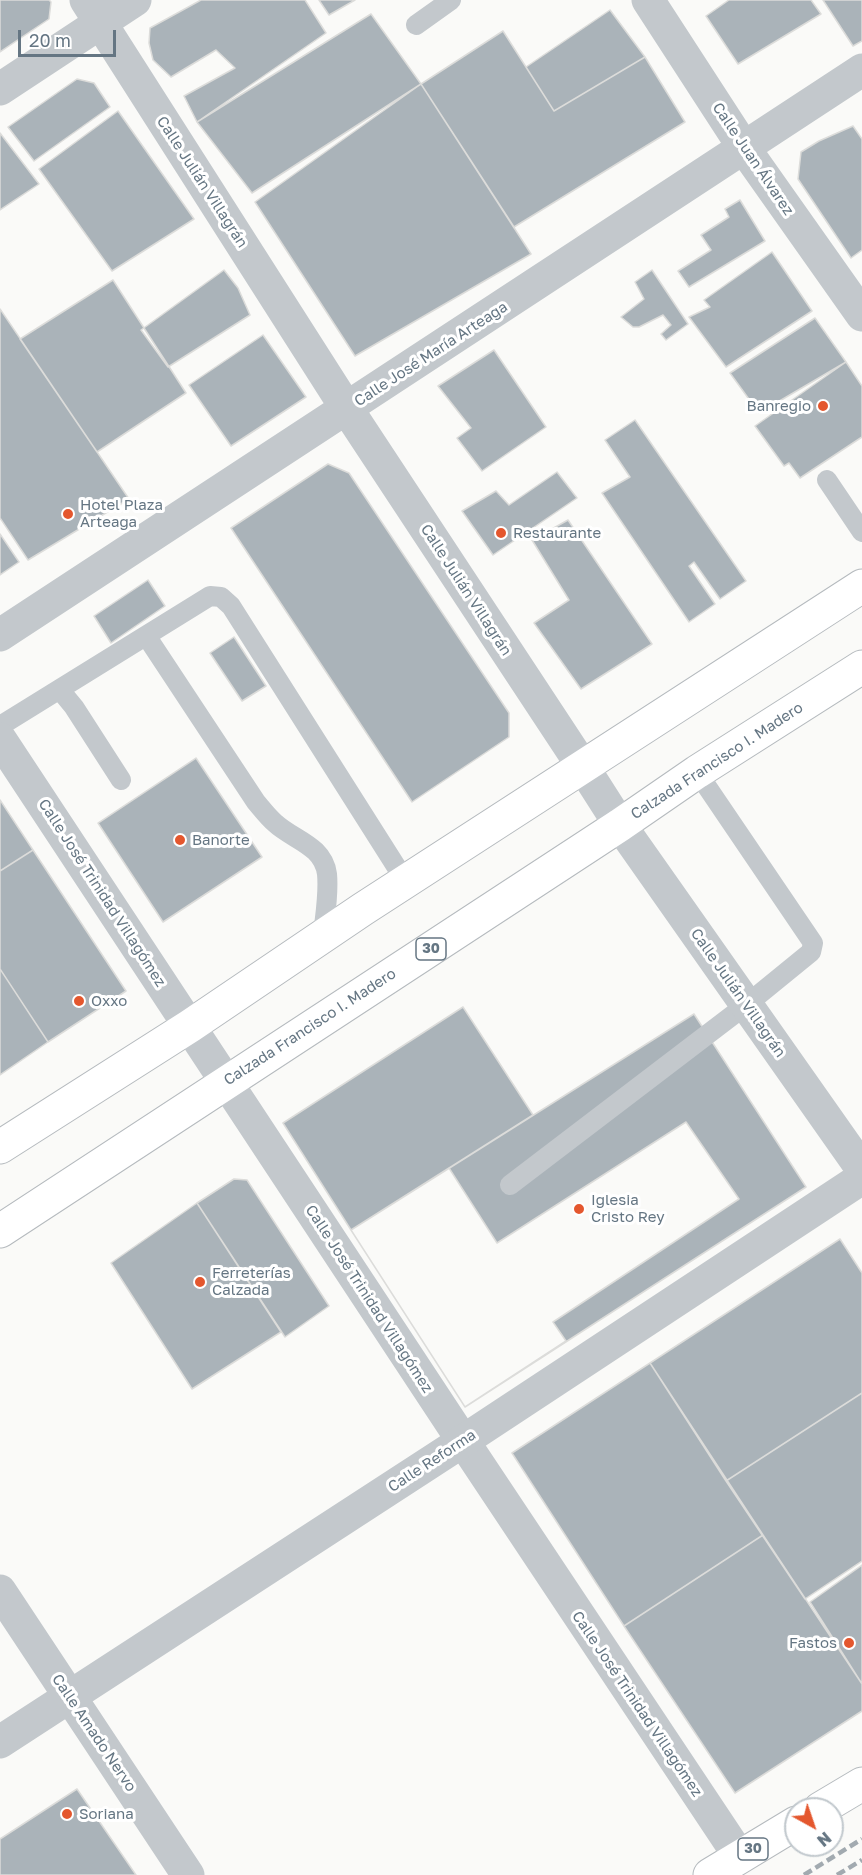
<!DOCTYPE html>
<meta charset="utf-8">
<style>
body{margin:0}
#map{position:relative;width:862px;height:1875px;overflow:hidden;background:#fafaf8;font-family:"Golos Text",sans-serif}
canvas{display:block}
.north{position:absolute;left:784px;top:1797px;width:60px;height:60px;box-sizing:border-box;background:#fff;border:2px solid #c1c8cd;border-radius:50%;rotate:140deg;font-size:16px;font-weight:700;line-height:24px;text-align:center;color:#657683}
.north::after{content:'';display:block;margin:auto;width:21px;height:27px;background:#e4572e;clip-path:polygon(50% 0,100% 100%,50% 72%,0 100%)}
.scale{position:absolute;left:18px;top:30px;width:98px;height:27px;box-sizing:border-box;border:3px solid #657683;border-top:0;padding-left:8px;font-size:18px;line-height:21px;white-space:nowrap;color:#657683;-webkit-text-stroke:4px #fff;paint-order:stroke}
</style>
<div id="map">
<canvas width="862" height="1875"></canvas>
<div class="north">N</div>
<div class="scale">20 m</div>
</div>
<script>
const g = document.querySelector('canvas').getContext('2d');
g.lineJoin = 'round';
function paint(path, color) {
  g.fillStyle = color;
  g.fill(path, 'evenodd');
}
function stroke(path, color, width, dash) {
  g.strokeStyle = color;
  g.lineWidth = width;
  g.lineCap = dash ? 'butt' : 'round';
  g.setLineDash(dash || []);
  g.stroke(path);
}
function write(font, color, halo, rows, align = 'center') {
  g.font = font + ' "Golos Text",sans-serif';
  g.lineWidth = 6;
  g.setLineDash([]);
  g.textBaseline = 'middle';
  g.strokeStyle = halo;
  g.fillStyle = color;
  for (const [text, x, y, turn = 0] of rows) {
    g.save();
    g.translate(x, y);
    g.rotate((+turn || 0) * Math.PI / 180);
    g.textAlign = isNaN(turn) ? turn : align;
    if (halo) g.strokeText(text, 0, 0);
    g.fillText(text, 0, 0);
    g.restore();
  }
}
const building = new Path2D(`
 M0,0h49l2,2 -2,17 -49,33z
 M201,0h104l21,33 -129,89 -13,-26 51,-28 -19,-18 -45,27 -18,-17 -4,-17 1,-15z
 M319,0h36l-26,15z
 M729,0h82l10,14 -83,50 -32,-48z
 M823,0h39v41l-9,5z
 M610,10l35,47 -91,54 -28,-44z
 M371,14l50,70 -169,109 -55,-71z
 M503,31l51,80 91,-54 40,65 -171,105 -93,-143z
 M77,79l17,4 16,24 -76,54 -26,-34z
 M421,84l110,170 -176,102 -100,-154z
 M118,111l76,108 -82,52 -73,-102z
 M853,126l9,13v111l-11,8 -53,-79 3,-27 18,-11z
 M0,133l39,51 -39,26z
 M740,200l25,41 -76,46 -11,-16 33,-21 -10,-15 28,-18 -4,-8z
 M772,252l40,59 -86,56 -37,-50 21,-10 -6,-7z
 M224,270l14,18 12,27 -82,52 -27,-37z
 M652,270l36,54 -22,16 -5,-6 10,-9 -8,-10 -24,12h-6l-12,-10 23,-18 -9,-17z
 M113,280l73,113 -89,59 -77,-113z
 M0,309l129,190 -101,61 -28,-42z
 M815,318l31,44 -87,51 -29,-40z
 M263,335l43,62 -75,49 -42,-61z
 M494,350l52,77 -64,44 -25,-33 14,-10 -33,-42z
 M846,362l16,24v51l-62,41 -11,-15 -5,3 -29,-40z
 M635,420l111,161 -26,18 -26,-37 -5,4 26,38 -26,18 -87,-129 28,-16 -25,-37z
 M328,464l21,9 160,240v24l-97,65 -181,-274z
 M557,472l20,26 -84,57 -31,-44 34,-20 13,14z
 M568,520l84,124 -71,45 -47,-66 35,-23 -37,-60z
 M0,534l19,28 -19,13z
 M148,580l17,26 -54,37 -17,-27z
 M234,637l32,49 -24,15 -32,-48z
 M196,758l66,99 -99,65 -65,-99z
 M0,800l33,50 -33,21z
 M33,850l93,141 -78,51 -48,-73v-98z
 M0,969l48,73 -48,33z
 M463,1007l70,108 -182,115 -68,-107z
 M694,1014l112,173 -341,220 -114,-177z
 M686,1122l53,77 -186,123 13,19 -101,66 -114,-177 98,-62 48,75z
 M234,1179l13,1 82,126 -44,31 -88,-134z
 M197,1203l84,129 -89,57 -81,-126z
 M840,1239l22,34v120l-136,88 -76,-118z
 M650,1363l113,172 -139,91 -112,-173z
 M862,1393v168l-57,38 -79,-118z
 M763,1535l99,149v27l-127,82 -111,-167z
 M862,1565v119l-52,-82z
 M77,1789l59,86h-136v-36z`);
const service = new Path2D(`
 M416,25l35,-25
 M827,480l35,52
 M147,637l109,165c6,7 12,15 19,21 18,17 48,22 52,51 2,20 -2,41 -4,61
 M60,690l14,17 47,73
 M0,726l210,-130 11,1 10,9 175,276
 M510,1185l236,-180 65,-53 2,-9 -116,-171`);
const minor = new Path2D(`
 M0,739l463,702 277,416
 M0,1591l188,284`);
const tertiary = new Path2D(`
 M86,0l261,409 236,358 37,58 242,344
 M648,0l96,148 118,167
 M0,89l135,-89
 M0,635l862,-565
 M0,1742l463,-301 399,-263`);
const primary = new Path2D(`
 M0,1147l190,-121 173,-117 499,-323
 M0,1231l620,-406 77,-53 165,-105
 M820,1809l42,-25
 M710,1875l86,-52`);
const rail = new Path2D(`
 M804,1875l58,-36
 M837,1875l25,-15`);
const markers = [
 [823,406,6,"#e4572e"],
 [68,514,6,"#e4572e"],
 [501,533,6,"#e4572e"],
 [180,840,6,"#e4572e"],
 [79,1001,6,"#e4572e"],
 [579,1209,6,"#e4572e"],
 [200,1282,6,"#e4572e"],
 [849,1643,6,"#e4572e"],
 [67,1814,6,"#e4572e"]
];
const shields = [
 [431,949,30],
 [753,1849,30]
];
const shieldNames = [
 ["30",431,949],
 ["30",753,1849]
];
const streetNames = [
 ["Calle Juan Álvarez",753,159,56],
 ["Calle Julián Villagrán",202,182,57],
 ["Calle José María Arteaga",431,354,-33],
 ["Calle Julián Villagrán",466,590,57],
 ["Calzada Francisco I. Madero",717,761,-33],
 ["Calle José Trinidad Villagómez",102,893,57],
 ["Calle Julián Villagrán",738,993,55],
 ["Calzada Francisco I. Madero",310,1027,-33],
 ["Calle José Trinidad Villagómez",369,1299,57],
 ["Calle Reforma",432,1461,-33],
 ["Calle José Trinidad Villagómez",637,1704,56],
 ["Calle Amado Nervo",94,1733,56]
];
const poiNames = [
 ["Banregio",811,406,"right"],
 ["Hotel Plaza",80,505],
 ["Arteaga",80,522],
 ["Restaurante",513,533],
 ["Banorte",192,840],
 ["Oxxo",91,1001],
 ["Iglesia",591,1200],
 ["Cristo Rey",591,1217],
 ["Ferreterías",212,1273],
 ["Calzada",212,1290],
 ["Fastos",837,1643,"right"],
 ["Soriana",79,1814]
];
paint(building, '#aab3b9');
stroke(building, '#dcdcda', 1.5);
stroke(primary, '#b5babe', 35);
stroke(service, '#c3c8cc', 20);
stroke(minor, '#c3c8cc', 33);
stroke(tertiary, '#c3c8cc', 33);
stroke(primary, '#fff', 33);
stroke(rail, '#a2aab0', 4.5, [9, 4.5]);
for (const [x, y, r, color] of markers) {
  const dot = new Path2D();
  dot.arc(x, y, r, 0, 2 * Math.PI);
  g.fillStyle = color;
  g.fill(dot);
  stroke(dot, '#fff', 2);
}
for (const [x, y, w] of shields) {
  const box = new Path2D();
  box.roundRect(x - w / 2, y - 11, w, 22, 4.5);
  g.fillStyle = '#fff';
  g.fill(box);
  stroke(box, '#657683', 1.5);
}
write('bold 14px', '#657683', null, shieldNames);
write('15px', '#657683', '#fff', streetNames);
write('15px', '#657683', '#fff', poiNames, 'left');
</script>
